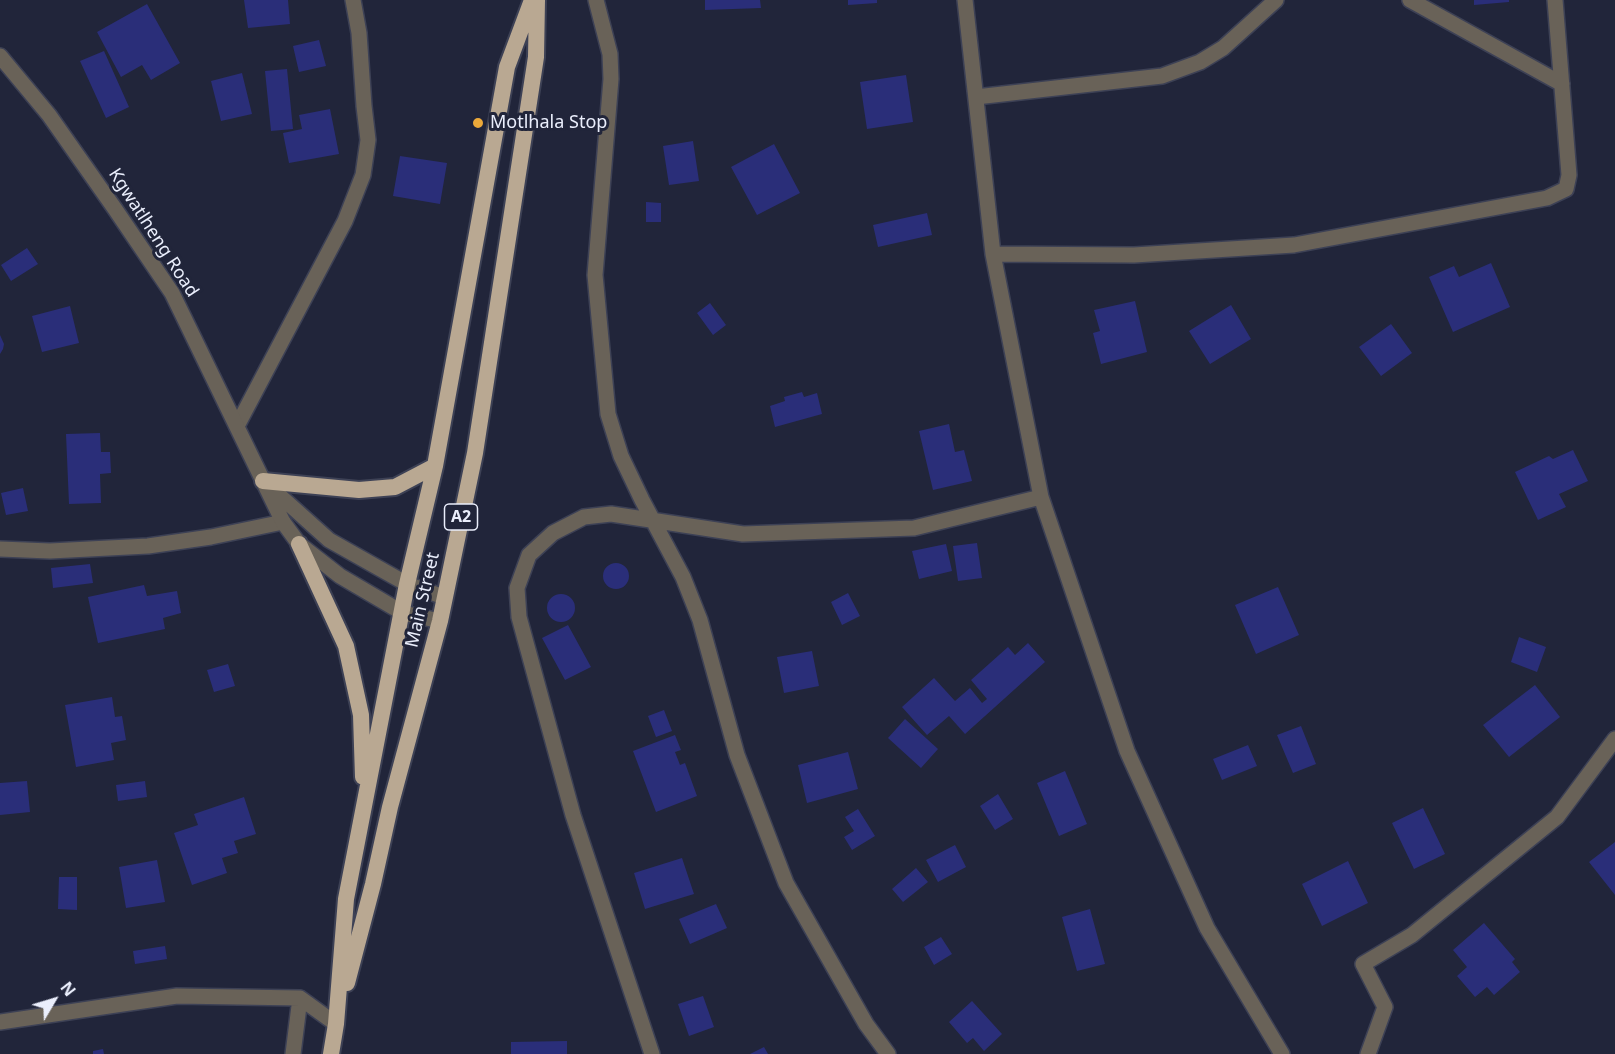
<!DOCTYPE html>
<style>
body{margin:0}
#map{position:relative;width:1615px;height:1054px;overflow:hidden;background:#21253a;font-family:"Noto Sans",sans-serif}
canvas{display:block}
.north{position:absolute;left:24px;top:970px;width:60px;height:60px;-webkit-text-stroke:4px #21253a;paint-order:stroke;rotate:52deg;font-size:16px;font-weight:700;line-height:24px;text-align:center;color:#eaeefc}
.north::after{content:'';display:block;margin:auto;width:21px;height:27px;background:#eaeefc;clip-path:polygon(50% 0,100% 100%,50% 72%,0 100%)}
</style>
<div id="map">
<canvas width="1615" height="1054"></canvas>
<div class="north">N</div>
</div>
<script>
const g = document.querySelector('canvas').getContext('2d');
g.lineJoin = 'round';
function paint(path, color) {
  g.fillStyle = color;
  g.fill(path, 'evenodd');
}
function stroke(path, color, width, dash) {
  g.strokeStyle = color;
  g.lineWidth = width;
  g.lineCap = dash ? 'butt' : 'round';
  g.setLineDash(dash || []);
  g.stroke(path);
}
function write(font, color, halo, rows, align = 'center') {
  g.font = font + ' "Noto Sans",sans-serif';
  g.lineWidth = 6;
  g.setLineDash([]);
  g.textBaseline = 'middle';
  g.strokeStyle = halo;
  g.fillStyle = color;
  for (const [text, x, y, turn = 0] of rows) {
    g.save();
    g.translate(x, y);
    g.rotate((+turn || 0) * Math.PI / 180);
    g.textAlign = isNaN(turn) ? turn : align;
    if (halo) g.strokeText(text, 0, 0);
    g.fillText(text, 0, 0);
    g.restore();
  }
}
const building = new Path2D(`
 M244,0h44l2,24 -42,4z
 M705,0h55l1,8 -56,2z
 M848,0h29v3l-29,2z
 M1474,0h35v2l-35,3z
 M147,4l33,59 -29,17 -9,-15 -21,12 -24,-45z
 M319,40l7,26 -27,6 -6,-26z
 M104,51l25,56 -23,11 -26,-57z
 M287,69l6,60 -22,2 -6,-60z
 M242,73l10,41 -31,7 -10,-40z
 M906,75l7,47 -46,7 -7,-47z
 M330,109l9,45 -50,9 -6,-30 19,-4 -3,-14z
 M693,141l6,40 -30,4 -6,-39z
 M774,144l26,49 -43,22 -26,-48z
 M400,156l47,7 -7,41 -47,-8z
 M646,202l15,1v19h-15z
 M927,213l5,22 -54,12 -5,-22z
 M27,248l11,16 -27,17 -10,-16z
 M1491,263l19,44 -57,25 -24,-55 25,-11 5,11z
 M1135,301l12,51 -46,12 -8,-31 7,-2 -6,-21z
 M710,303l16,22 -13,10 -16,-22z
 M1231,305l20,34 -41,25 -21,-33z
 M70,306l9,37 -37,9 -10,-36z
 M1391,324l21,29 -31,23 -22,-29z
 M0,335l4,9 -1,5 -3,5z
 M802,392l2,5 13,-4 5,21 -47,13 -5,-21 15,-5 -1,-4z
 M949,424l6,28 9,-2 8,31 -39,9 -14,-59z
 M100,433l1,19h9l1,21 -11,1 1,29 -32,1 -3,-70z
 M1573,450l15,31 -29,13 7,13 -28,13 -23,-48 34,-16 4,3z
 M23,488l5,23 -22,4 -5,-22z
 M977,543l5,35 -24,3 -5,-35z
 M946,544l6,27 -33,8 -7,-28z
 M603 576a13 13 0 1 1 26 0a13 13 0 1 1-26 0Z
 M90,564l3,19 -40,5 -2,-20z
 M144,585l3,11 30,-5 4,22 -18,5 2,11 -67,14 -10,-46z
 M1278,587l21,48 -43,19 -21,-49z
 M848,593l12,23 -18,9 -11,-23z
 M547 608a14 14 0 1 1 28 0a14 14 0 1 1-28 0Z
 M568,625l23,42 -26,13 -23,-42z
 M1519,637l27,10 -9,25 -26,-10z
 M1028,643l17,19 -80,72 -16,-18 -22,19 -25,-28 32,-29 21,23 15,-13 12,15 5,-4 -16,-19 37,-33 7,8z
 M812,651l7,35 -35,7 -7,-36z
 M228,664l7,22 -21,6 -7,-22z
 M1535,685l25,32 -51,40 -26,-32z
 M112,697l3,20 7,-1 4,24 -15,3 3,17 -38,7 -11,-62z
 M664,710l8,21 -16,6 -8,-21z
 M905,719l33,30 -17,19 -33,-30z
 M1301,726l15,38 -23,9 -16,-38z
 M675,735l6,15 -6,2 5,13 5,-2 12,33 -41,16 -23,-61z
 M1248,745l9,21 -35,14 -9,-21z
 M848,752l10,37 -51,14 -9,-38z
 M1065,771l22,53 -28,12 -22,-53z
 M27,781l3,31 -30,3v-32z
 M145,781l2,16 -29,4 -2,-16z
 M998,794l15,25 -18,11 -15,-24z
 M244,797l12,37 -22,7 4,12 -16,5 5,15 -35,12 -18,-52 24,-8 -4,-11z
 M1423,808l22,46 -31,15 -22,-46z
 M858,809l17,27 -23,14 -8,-13 10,-6 -9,-14z
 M1615,842v53l-26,-33z
 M955,845l11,22 -28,15 -12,-22z
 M682,858l12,36 -49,15 -11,-36z
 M157,860l8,42 -39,6 -7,-41z
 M1348,861l20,42 -46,23 -20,-42z
 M916,868l12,14 -25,20 -11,-13z
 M59,877h18v33l-19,-1z
 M716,904l11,24 -37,16 -11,-25z
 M1090,909l15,55 -28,7 -15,-54z
 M1484,923l31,36 -3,3 8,10 -26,23 -7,-8 -12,10 -18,-21 10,-9 -14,-17z
 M941,937l11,17 -18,11 -10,-18z
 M165,946l2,13 -32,5 -2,-13z
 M703,996l11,31 -25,9 -11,-32z
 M972,1001l30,33 -18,17 -11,-13 -6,5 -18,-21z
 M567,1041v13h-56v-12z
 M764,1047l4,7h-18z
 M103,1049l1,5h-11v-3z`);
const minor = new Path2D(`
 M596,0l14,54 1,25 -16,196 13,139 13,42 21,44 41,77 17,43 37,135 49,128 80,141 22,30
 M965,0l28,254 48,243 86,254 80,177 75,126
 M1410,0l152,84
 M976,97l186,-21 38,-14 23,-14 53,-48
 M993,254l141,1 160,-10 253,-47 19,-9 3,-14 -14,-175
 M237,426l108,-205 18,-46 5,-35 -4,-34 -5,-73 -6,-33
 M0,549l50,2 98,-5 63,-9 72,-15
 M0,1022l177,-26 123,2 36,26
 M293,1054l7,-56
 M652,1054l-79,-239 -54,-198 -2,-29 12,-33 24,-22 31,-16 27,-3 132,20 171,-6 127,-31
 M1368,1054l17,-47 -22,-43 49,-29 145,-118 58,-78`);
const tertiary = new Path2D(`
 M0,56l49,59 66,94 57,84 111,229 16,22 41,32 63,37 37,8
 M270,487l59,53 78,44 37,13`);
const trunk = new Path2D(`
 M263,481l96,9 36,-3 40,-21
 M299,544l47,102 15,69 2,62
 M347,983l26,-99 17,-77 50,-186 35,-168 61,-396 1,-57
 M331,1054l5,-30 10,-125 61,-315 28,-118 72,-399 25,-67`);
const markers = [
 [478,123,6,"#eca93a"]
];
const shields = [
 [461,517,33]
];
const shieldNames = [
 ["A2",461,517]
];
const poiNames = [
 ["Motlhala Stop",490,123]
];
const streetNames = [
 ["Kgwatlheng Road",153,233,57],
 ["Main Street",423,600,-77]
];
paint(building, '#2a2e79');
stroke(minor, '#3d4155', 18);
stroke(tertiary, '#3d4155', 18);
stroke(trunk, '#3d4155', 20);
stroke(minor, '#696258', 15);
stroke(tertiary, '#696258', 15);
stroke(trunk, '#b9a892', 16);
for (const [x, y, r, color] of markers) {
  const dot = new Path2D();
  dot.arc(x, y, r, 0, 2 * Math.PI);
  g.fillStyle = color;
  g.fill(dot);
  stroke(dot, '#21253a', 2);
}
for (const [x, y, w] of shields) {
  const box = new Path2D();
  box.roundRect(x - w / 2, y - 13, w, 26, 4.5);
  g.fillStyle = '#21253a';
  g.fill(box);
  stroke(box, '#eaeefc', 1.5);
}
write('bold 16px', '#eaeefc', null, shieldNames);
write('18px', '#eaeefc', '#21253a', poiNames, 'left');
write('18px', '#eaeefc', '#21253a', streetNames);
</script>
